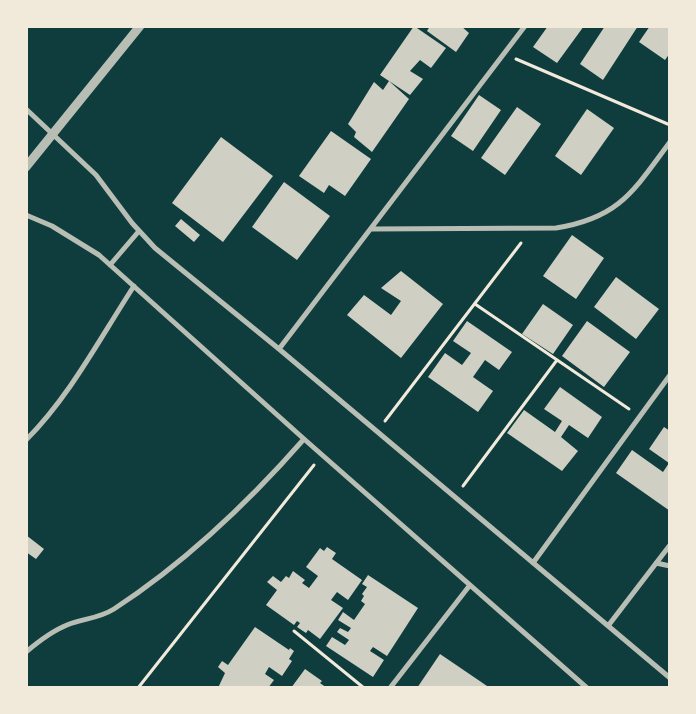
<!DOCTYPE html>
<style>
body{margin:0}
#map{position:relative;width:696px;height:714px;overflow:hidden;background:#0f3d3e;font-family:"IBM Plex Sans",sans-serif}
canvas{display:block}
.frame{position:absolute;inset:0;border:28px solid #f1e9da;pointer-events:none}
</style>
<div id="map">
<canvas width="696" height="714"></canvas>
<div class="frame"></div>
</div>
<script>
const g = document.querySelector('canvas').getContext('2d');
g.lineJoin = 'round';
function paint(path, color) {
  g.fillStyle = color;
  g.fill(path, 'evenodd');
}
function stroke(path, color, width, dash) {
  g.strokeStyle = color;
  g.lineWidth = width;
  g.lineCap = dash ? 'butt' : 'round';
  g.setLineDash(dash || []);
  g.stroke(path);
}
const building = new Path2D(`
 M414,26l32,22 -15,20 -11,-8 -10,11 13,8 -13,16 -30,-20z
 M430,26h31l8,7 -13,19 -29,-21z
 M548,26h36l-27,37 -24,-16z
 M605,26h33l-35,54 -23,-16z
 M650,26h20v27l-5,7 -26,-18z
 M389,81l20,18 -37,53 -18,-15 2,-5 -8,-8 26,-42 9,8z
 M479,95l22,15 -28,41 -22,-15z
 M517,107l24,17 -36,51 -24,-17z
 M587,109l27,19 -33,47 -26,-19z
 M331,131l40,28 -26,37 -16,-11 -5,8 -25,-17z
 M221,137l52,39 -50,66 -51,-39z
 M284,182l46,34 -33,44 -45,-33z
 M181,219l19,16 -6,7 -19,-16z
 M572,235l32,23 -28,41 -33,-23z
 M401,271l42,33 -42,54 -54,-43 17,-20 27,20 10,-14 -20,-13z
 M616,277l43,32 -23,30 -42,-32z
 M543,304l30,21 -20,29 -31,-20z
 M467,321l45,31 -13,18 -14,-10 -12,17 20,14 -15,21 -50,-35 17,-24 17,12 9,-12 -18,-12z
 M587,321l43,31 -26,35 -42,-31z
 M560,387l42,30 -14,21 -19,-13 -8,12 17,14 -16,20 -55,-38 17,-23 31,22 7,-11 -18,-12z
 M664,427l6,4v42l-2,4 2,1v33l-54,-38 16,-23 31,22 6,-9 -20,-14z
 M26,535l18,14 -8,10 -10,-7z
 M327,547l9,6 -4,6 30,21 -14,20 -11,-8 -6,8 12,8 -23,31 -12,-9 -2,3 -9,-6 3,-4 -3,-2 -3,4 -28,-20 11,-15 -10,-8 6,-6 8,6 5,-6 3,2 4,-7 12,9 -3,3 7,5 9,-12 -12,-9 14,-19 4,3z
 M368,575l50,33 -31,48 -14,-9 -3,4 14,9 -11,17 -47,-31 6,-9 13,8 4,-5 -12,-8 3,-4 8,4 3,-4 -13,-8 5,-8 11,8 11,-16 -4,-3 3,-5 -2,-2 5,-7 -5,-3z
 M255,627l34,23 1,-2 4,3 -5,8 3,2 -10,15 -13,-9 -4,7 9,6 -6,8h-50l7,-15 -7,-6 4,-6 6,4z
 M440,654l50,34h-73z
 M305,669l17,12 -2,2 7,5h-36z`);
const path = new Path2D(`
 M516,59l154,66
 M475,304l154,105
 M385,421l136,-178
 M463,486l94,-126
 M294,631l70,57
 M138,688l176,-223`);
const minor = new Path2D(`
 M26,109l70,66 36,48 23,25 124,101 391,329
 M26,215l26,11 47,29 205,184 283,249
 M371,229l185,-1c64,-10 78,-38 114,-86
 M110,265l29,-34
 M279,349l246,-323
 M26,440c44,-44 74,-102 108,-154
 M533,563l137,-188
 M656,563l14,3
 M608,626l62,-81
 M26,652c13,-11 26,-21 41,-27 17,-7 31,-6 47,-16 72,-47 133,-105 190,-170
 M390,688l80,-103`);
const tertiary = new Path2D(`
 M26,167l114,-141`);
paint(building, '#cfcfc3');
stroke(path, '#f1e9da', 3);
stroke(minor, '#b8beb3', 5);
stroke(tertiary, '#b8beb3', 9);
</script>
